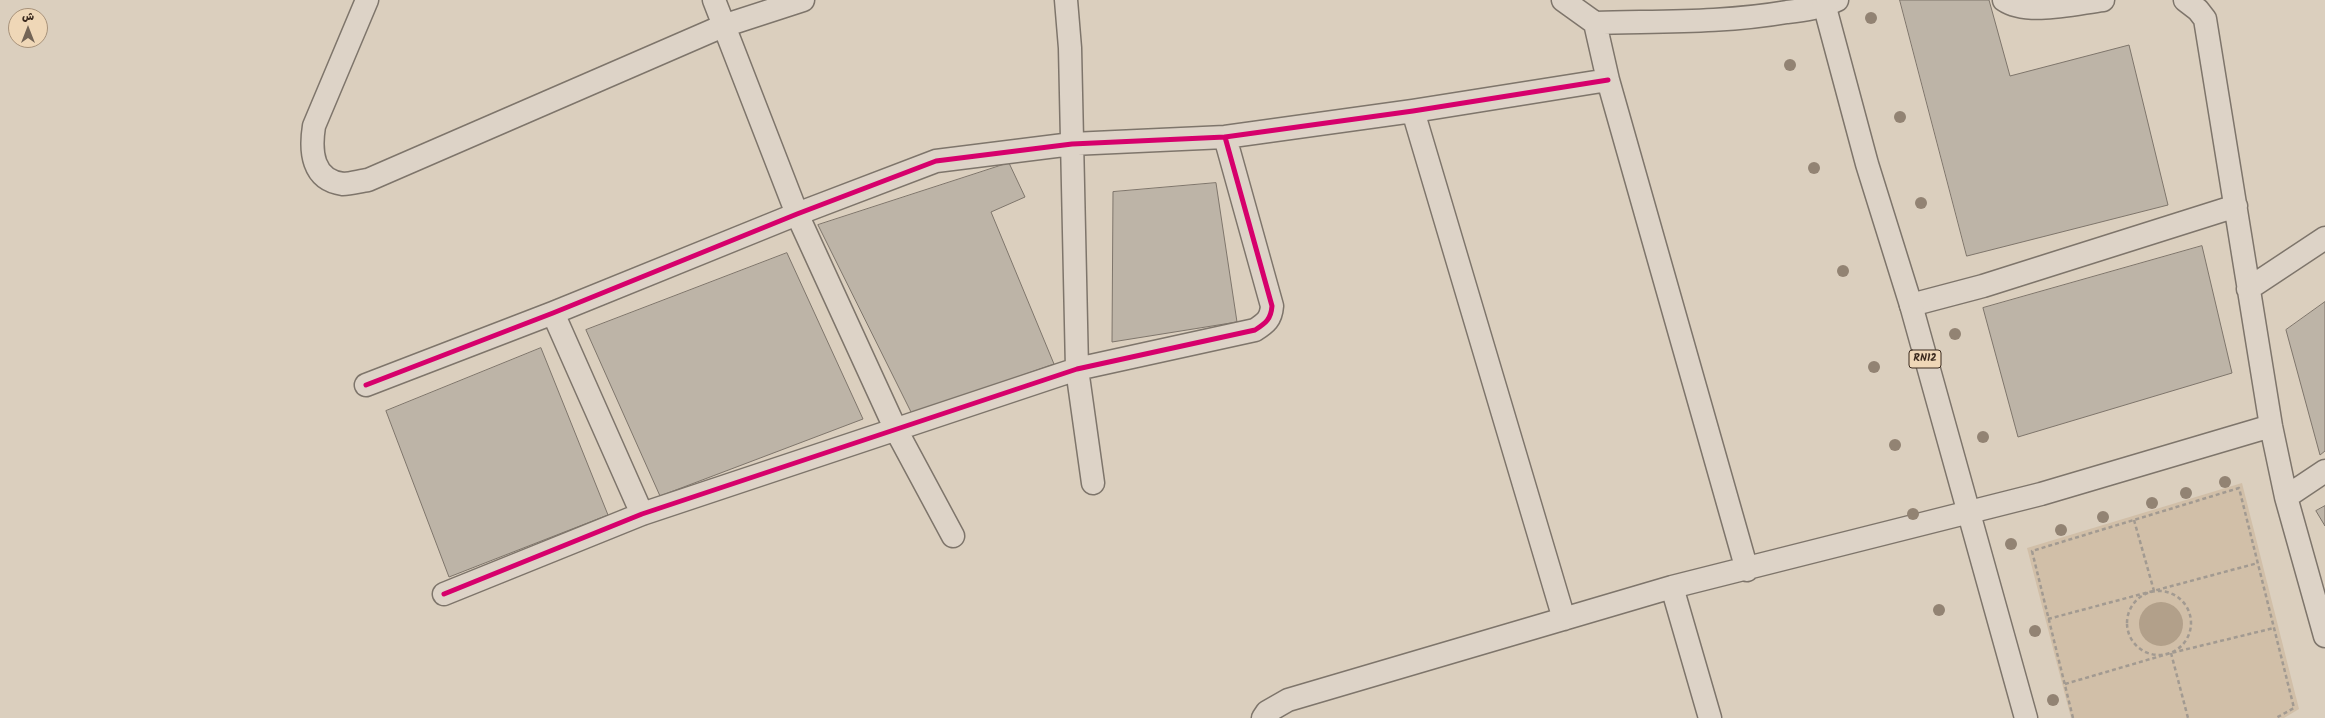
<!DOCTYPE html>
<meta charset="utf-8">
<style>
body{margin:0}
#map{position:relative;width:2325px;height:718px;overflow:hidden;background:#dbcfbe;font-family:Kalam,"Playpen Sans Arabic",sans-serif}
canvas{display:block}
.north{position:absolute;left:8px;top:8px;width:40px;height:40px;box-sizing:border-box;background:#efd7b7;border:1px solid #a7927a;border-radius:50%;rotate:0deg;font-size:11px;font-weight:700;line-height:16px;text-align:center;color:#3b2a1e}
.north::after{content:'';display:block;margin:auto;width:14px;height:18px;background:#736456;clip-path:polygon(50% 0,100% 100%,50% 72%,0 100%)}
</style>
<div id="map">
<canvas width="2325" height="718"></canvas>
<div class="north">ش</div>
</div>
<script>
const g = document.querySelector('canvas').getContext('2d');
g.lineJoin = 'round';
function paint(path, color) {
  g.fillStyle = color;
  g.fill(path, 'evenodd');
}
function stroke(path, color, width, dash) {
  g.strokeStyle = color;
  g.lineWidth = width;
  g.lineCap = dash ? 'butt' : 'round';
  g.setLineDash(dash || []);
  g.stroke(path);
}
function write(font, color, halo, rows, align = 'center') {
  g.font = font + ' Kalam,sans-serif';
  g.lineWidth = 3;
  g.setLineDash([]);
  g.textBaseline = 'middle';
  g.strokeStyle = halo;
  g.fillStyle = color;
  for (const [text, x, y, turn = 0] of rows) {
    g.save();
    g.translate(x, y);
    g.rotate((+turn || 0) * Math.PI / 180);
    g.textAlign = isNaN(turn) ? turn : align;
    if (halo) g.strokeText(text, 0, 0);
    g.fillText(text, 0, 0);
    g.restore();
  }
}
const green = new Path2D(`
 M2242,483l57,226 -15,9h-213l-44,-170z`);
const water = new Path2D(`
 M2139 624a22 22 0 1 1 44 0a22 22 0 1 1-44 0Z`);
const building = new Path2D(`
 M1900,0h89l21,76 119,-31 39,160 -201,51z
 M1009,163l16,34 -34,15 63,152 -142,50 -94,-189z
 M1216,183l21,139 -125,20 1,-150z
 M2202,246l30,127 -214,64 -35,-129z
 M787,253l76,166 -203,77 -74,-166z
 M2325,302v149l-5,4 -34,-125z
 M541,348l67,167 -159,62 -63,-166z
 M2325,506v20l-9,-15z`);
const path = new Path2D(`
 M2134,520l20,71
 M2127 623a32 32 0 1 1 64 0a32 32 0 1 1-64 0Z
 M2048,619l210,-56
 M2171,653l17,65
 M2065,684l106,-31 103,-25
 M2073,718l-41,-167 207,-63 55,220 -18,10`);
const street = new Path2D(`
 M367,0l-53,126c-4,25 -2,54 29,58 8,0 17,-3 25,-4l355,-154 80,-26
 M714,0l83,214 98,214 58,108
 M1066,0l4,48 7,321 16,114
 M1563,0l32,23 13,57 139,490
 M2004,0c23,16 73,3 99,0
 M2185,0l13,10 7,9 66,407 15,71 39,139
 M1595,23c64,-2 129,0 192,-11 17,-2 34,-4 50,-12
 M1413,111l151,508
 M2248,289l77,-51
 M1911,305l72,-19 253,-80
 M553,313l89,201
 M366,385l187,-72 244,-99 139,-53 136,-17 153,-7 188,-26 195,-31
 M2286,497l39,-26
 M1672,587l38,131
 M444,594l198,-80 435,-145 178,-39c11,-7 16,-11 17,-24l-47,-169
 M1263,718l4,-6 21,-12 384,-113 369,-93 230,-68`);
const primary = new Path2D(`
 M1823,0l44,164 44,141 115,413`);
const cycleway = new Path2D(`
 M366,385l187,-72 244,-99 139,-53 136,-17 153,-7 188,-26 195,-31
 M444,594l198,-80 435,-145 178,-39c11,-7 16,-11 17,-24l-47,-169`);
const trees = [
 [1871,18],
 [1790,65],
 [1900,117],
 [1814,168],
 [1921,203],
 [1843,271],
 [1955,334],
 [1874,367],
 [1983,437],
 [1895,445],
 [2225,482],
 [2186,493],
 [2152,503],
 [1913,514],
 [2103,517],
 [2061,530],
 [2011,544],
 [1939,610],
 [2035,631],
 [2053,700]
];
const shields = [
 [1925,359,32]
];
const shieldNames = [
 ["RN12",1925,359]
];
paint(green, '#d1bfa8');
paint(water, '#b2a08a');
paint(building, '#bdb4a7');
stroke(building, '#7e756b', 1);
stroke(street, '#7e756b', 25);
stroke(primary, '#7e756b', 25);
stroke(path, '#a29a91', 2.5, [4, 3]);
stroke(street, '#ddd3c7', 22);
stroke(primary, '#ddd3c7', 22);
stroke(cycleway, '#d6006c', 5);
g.fillStyle = '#928373';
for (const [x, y] of trees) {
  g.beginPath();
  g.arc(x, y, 6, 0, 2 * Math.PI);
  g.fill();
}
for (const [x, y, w] of shields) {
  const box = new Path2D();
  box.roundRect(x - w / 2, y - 9, w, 18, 3);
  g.fillStyle = '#efd7b7';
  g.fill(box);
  stroke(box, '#3b2a1e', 1);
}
write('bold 11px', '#3b2a1e', null, shieldNames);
</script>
